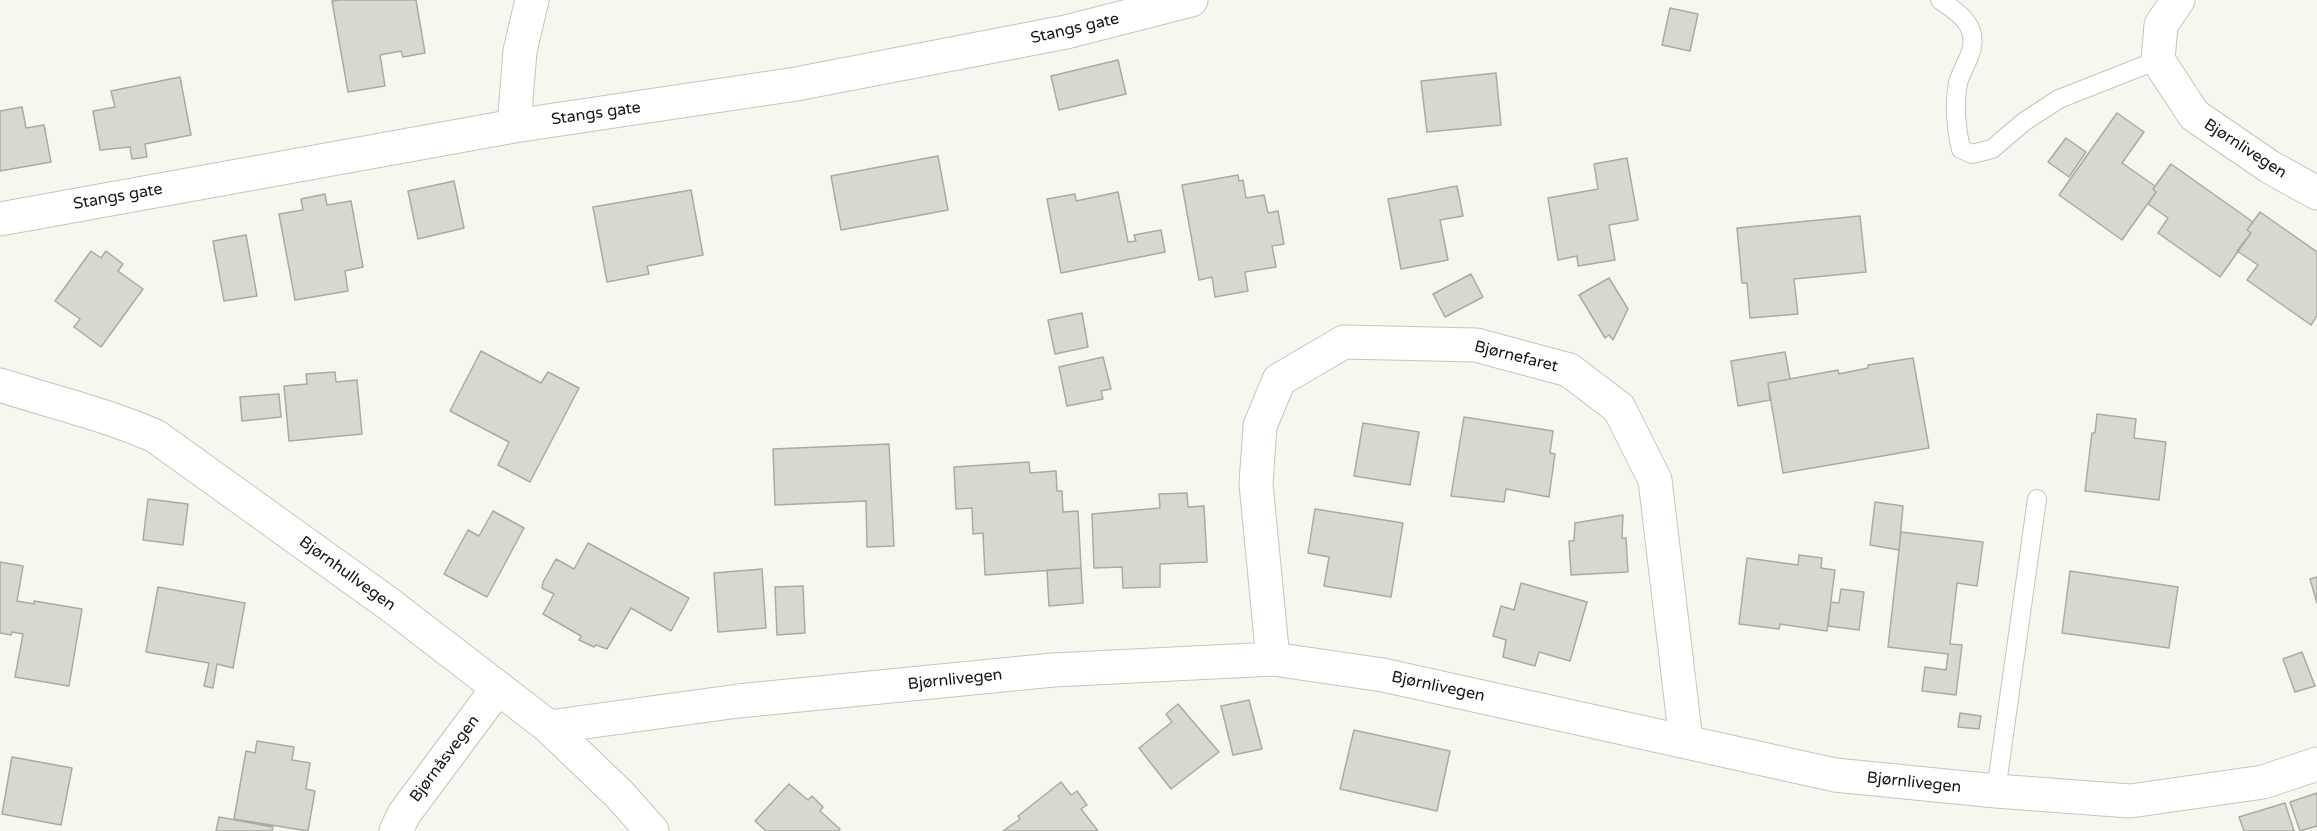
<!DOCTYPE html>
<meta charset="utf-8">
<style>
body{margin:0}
canvas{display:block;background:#f6f7ee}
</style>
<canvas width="2317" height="831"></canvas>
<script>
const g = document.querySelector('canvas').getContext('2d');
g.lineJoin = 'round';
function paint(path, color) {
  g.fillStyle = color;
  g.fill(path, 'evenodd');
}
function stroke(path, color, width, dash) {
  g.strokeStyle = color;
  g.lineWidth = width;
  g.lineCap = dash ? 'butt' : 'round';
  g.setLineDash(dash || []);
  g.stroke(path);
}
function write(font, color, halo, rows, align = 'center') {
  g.font = font + ' "Varela Round",sans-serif';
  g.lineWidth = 4.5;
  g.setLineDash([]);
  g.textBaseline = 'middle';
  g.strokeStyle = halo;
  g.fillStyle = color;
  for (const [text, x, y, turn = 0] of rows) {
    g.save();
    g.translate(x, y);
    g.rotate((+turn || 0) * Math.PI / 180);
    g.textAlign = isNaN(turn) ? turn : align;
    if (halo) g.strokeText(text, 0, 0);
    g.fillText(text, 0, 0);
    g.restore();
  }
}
const building = new Path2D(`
 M340,0h76l9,53 -22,4 -2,-6 -21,4 5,31 -37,6 -16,-91z
 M1670,8l28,6 -8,37 -28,-6z
 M1118,60l8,34 -67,16 -8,-34z
 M1496,73l5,52 -74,7 -6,-51z
 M180,77l11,58 -46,9 2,13 -15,2 -2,-12 -30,3 -7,-39 22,-4 -4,-16z
 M22,107l4,21 18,-3 7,37 -51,9v-60z
 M2117,113l27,19 -22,31 33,23 -2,3 3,3 -34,48 -63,-45z
 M2066,138l20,14 -17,25 -21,-15z
 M938,156l10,54 -107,20 -10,-54z
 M1627,158l11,62 -29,5 6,35 -37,6 -1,-10 -19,4 -10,-62 50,-9 -4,-25z
 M2171,164l82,58 -6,8 4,3 -31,44 -62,-44 10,-15 -20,-14 8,-12 -3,-3z
 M1238,175l1,6 4,-1 3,18 18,-3 4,18 10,-2 6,33 -12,2 4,21 -31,5 3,19 -33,6 -3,-20 -13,3 -17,-95z
 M454,181l10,47 -46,11 -10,-48z
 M1457,186l6,30 -23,4 8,40 -47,9 -13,-70z
 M691,190l12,65 -56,11 2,8 -42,8 -14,-75z
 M1118,192l10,50 8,-1 -2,-6 27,-5 4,22 -104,21 -14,-74 28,-5 1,7z
 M325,194l2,11 24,-4 12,66 -18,4 3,20 -53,9 -16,-86 24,-4 -2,-11z
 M2260,212l57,40v64l-6,9 -64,-45 11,-15 -21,-14 14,-18 -4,-3z
 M1860,216l6,56 -72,7 4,35 -48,4 -3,-35h-5l-5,-55z
 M246,235l11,61 -33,5 -11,-60z
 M91,251l10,7 5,-7 17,13 -5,7 25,18 -42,58 -27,-20 6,-8 -25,-18z
 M1471,274l12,23 -38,20 -12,-23z
 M1609,278l19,31 -15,31 -4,-5 -4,3 -26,-43z
 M1082,313l6,34 -33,7 -7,-34z
 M481,351l60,32 7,-11 31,16 -49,94 -32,-17 11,-23 -59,-31z
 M1785,352l5,27 -22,4 2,17 -32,6 -7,-45z
 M1103,357l8,32 -10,2 2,8 -36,7 -8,-39z
 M1913,358l16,90 -146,25 -15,-90 70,-13 1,4 29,-6v-3z
 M335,372l1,10 21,-2 5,54 -73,7 -5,-55 23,-2 -1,-10z
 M279,394l2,23 -39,4 -2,-24z
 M2097,414l39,5 -2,19 32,4 -7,58 -74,-9 7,-58h3z
 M1464,417l89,14 -3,22 5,1 -6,43 -43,-8 -2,13 -53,-6z
 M1363,423l56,9 -9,53 -56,-9z
 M889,444l5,102 -27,1 -1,-46 -91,4 -2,-56z
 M1029,462l1,11 26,-2 1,20h5l1,21 15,-1 3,57 -96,7 -2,-42 -10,1 -1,-26 -16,1 -2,-42z
 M1187,493l1,14 16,-1 3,56 -47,2v23l-37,1 -1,-21 -28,1 -2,-54 68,-6 -1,-14z
 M148,499l40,5 -5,41 -40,-5z
 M1875,502l28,4 -4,44 -29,-5z
 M1315,509l88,14 -12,74 -67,-11 5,-29 -21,-4z
 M493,511l31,17 -37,69 -43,-23 24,-44 11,6z
 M1623,515l-1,23h4l2,34 -57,3 -2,-34h5l1,-18z
 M1901,532l82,10 -6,44 -20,-3 -7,61 12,1 -6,50 -34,-4 3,-24 21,3 2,-16 -60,-7z
 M588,543l101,55 -18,33 -40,-23 -24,41 -11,-4 -2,2 -15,-7 2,-4 -38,-22 11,-20 -12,-6 1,-6 13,-23 18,10z
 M1799,555l23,3 -1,10 14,2 -8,61 -47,-7 -1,5 -40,-5 8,-66 51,7z
 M0,562l23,4 -6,35 17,3v-3l48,8 -13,77 -54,-9 8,-43 -11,-2 -1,3 -11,-2z
 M1081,568l2,35 -34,3 -2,-36z
 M762,569l4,59 -48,4 -4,-59z
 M2070,571l108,16 -9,61 -107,-15z
 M2317,577v26l-7,-24z
 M1521,583l66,19 -17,59 -31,-9 -4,14 -32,-9 3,-17 -13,-4 8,-30 13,4z
 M803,586l2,47 -28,2 -2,-48z
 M158,587l87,16 -12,65 -16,-4 -4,24 -9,-2 5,-23 -63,-11z
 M1841,589l23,3 -5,38 -31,-4 3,-24 8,1z
 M2302,652l13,34 -20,6 -12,-33z
 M1249,700l13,49 -29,6 -12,-49z
 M1178,704l41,48 -48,37 -32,-41 33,-26 -6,-8z
 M1960,713l21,3 -2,13 -21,-2z
 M1354,730l96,21 -13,60 -97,-22z
 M257,741l37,6 -2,13 18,3 -4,26 9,2 -7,40 -74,-12 12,-68 9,2z
 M12,757l60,11 -11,57 -59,-11z
 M1061,782l10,13 6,-4 10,14 -6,4 17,22h-95l17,-12 -2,-3z
 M789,784l19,16 4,-4 11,11 -3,4 20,18 -2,2h-72l-11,-10z
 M2317,793v33l-17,5 -10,-29z
 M2285,803l9,28h-50l-5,-14z
 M219,817l54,10 -1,4h-56z`);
const lane = new Path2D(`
 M1940,0c17,12 36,23 32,47 -2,12 -11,24 -14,36 -4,20 -2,46 3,66l11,5 20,-5 33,-28 34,-22 99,-39
 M1996,791l41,-292`);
const street = new Path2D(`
 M2178,0l-17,25 -3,35 36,55 76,52 47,26
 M514,126l6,-75 12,-51
 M0,219l514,-93 282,-42 270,-52 125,-32
 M0,385c52,17 105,29 155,51l234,168 160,123 70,67 33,37
 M1273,659l-17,-175 4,-58 19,-46 65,-38 132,3 93,25 50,38 36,72 31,261
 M549,727l189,-26 315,-31 220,-11 110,16 452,100 161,16 134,10 133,-19 54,-18
 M396,831l8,-17 93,-125`);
const streetNames = [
 ["Stangs gate",1075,29,-13],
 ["Stangs gate",596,114,-8],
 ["Bjørnlivegen",2245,149,33],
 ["Stangs gate",118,197,-10],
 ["Bjørnefaret",1516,357,14],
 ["Bjørnhullvegen",347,574,36],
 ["Bjørnlivegen",955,680,-6],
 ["Bjørnlivegen",1438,687,12],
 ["Bjørnåsvegen",445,759,-53],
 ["Bjørnlivegen",1914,783,6]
];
paint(building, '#d8d8d0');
stroke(building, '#aaaba3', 1.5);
stroke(lane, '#c5c6bd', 20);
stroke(street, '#c5c6bd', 35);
stroke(lane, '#fff', 18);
stroke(street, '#fff', 33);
write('16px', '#161613', '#fffffe', streetNames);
</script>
